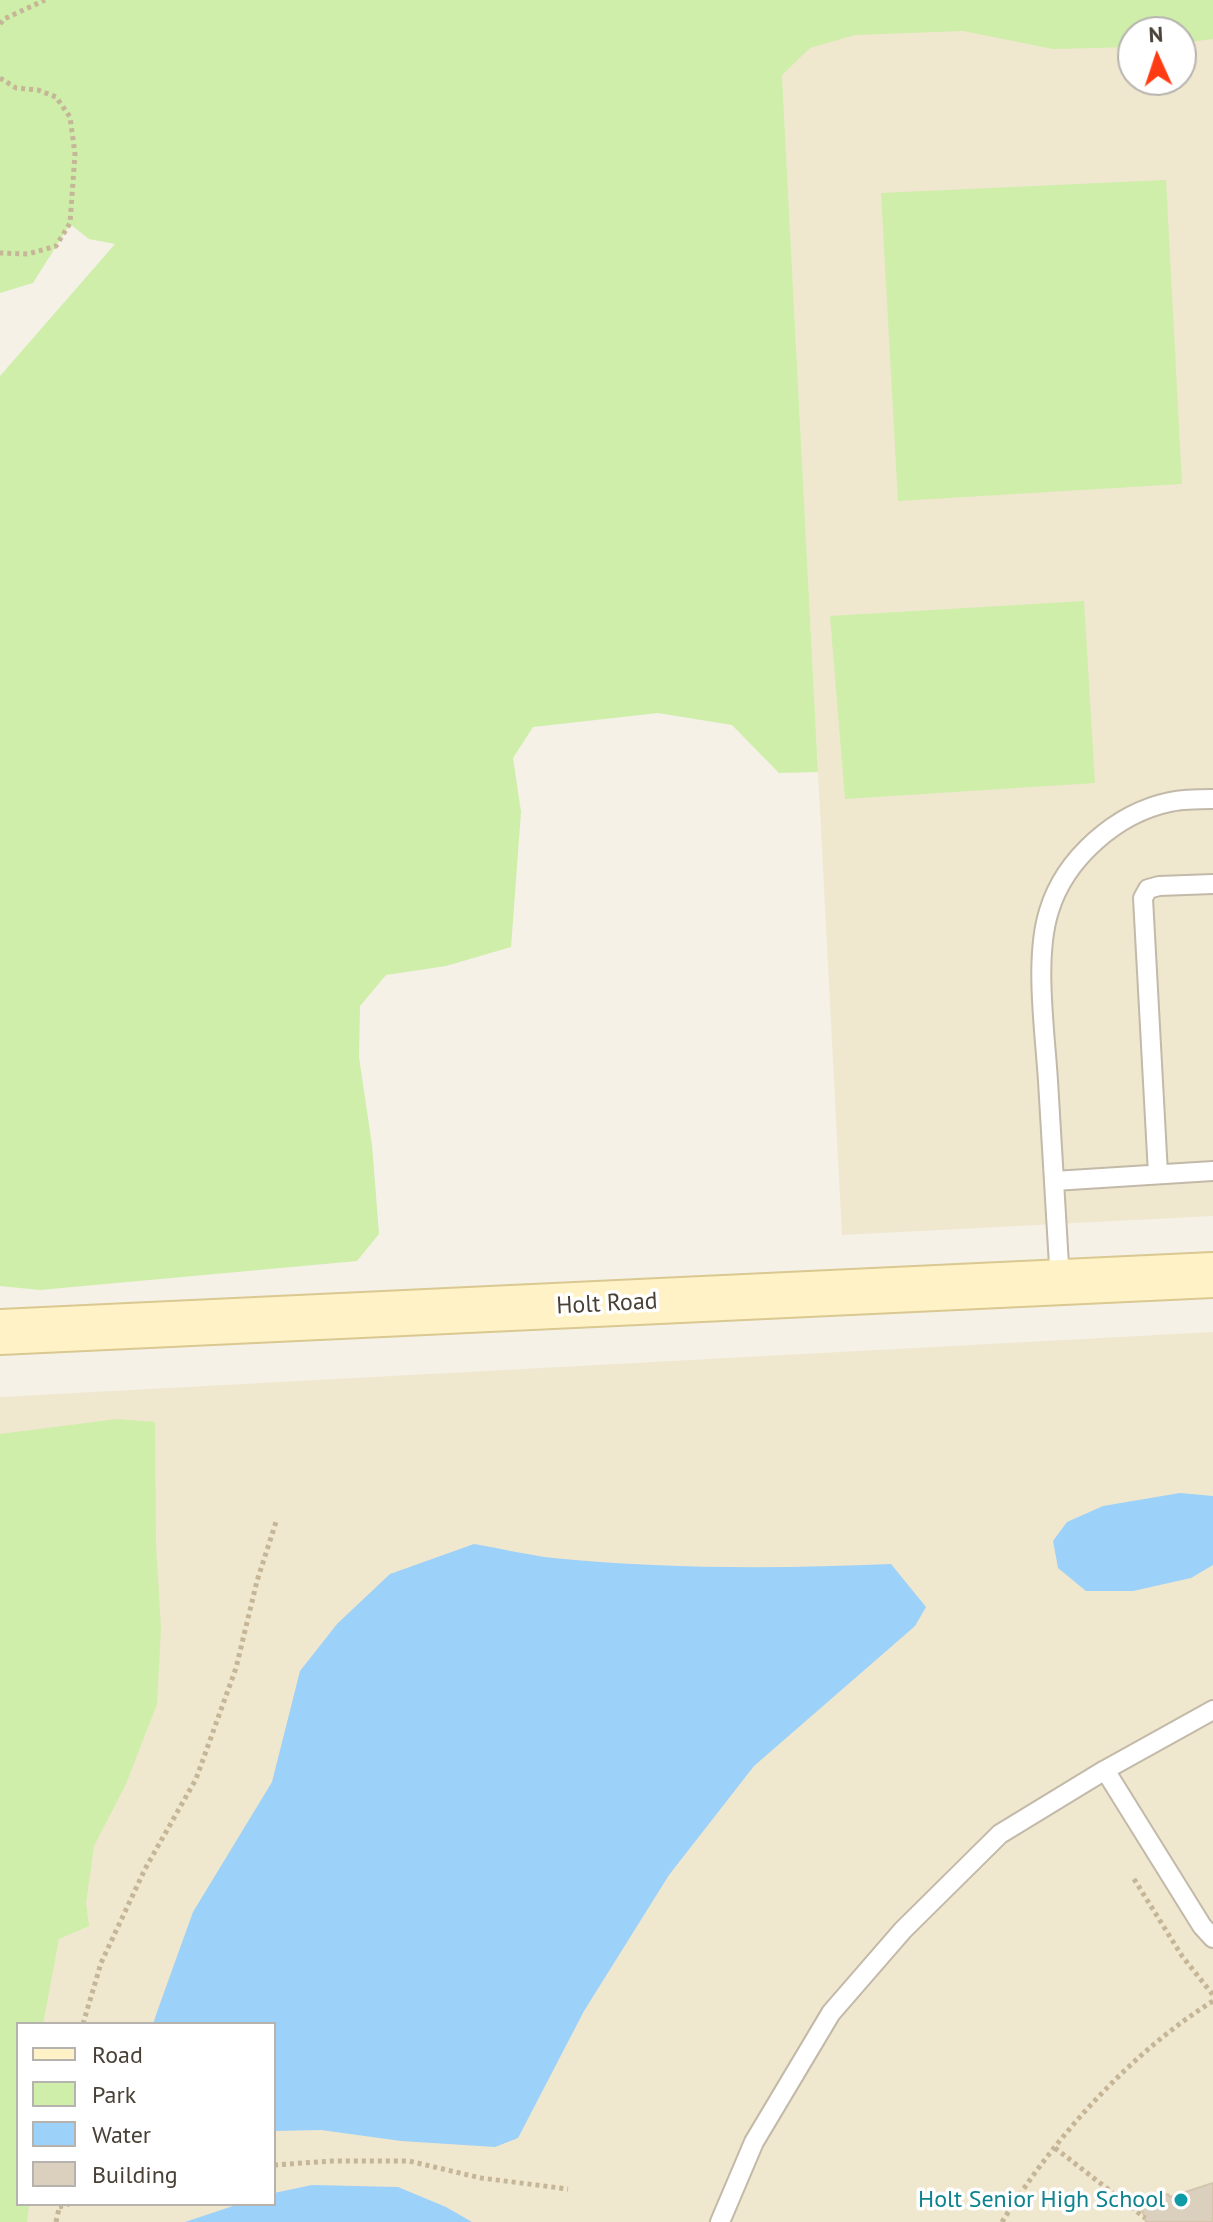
<!DOCTYPE html>
<style>
body{margin:0}
#map{position:relative;width:1213px;height:2222px;overflow:hidden;background:#f5f1e6;font-family:"PT Sans",sans-serif}
canvas{display:block}
.legend{position:absolute;left:16px;top:2022px;width:260px;height:184px;box-sizing:border-box;background:#fff;border:2px solid #b6b3ae;margin:0;padding:10px 14px;list-style:none;font-size:24px;color:#494135}
.legend li{display:flex;align-items:center;gap:16px;height:40px}
.legend b{width:40px;border:2px solid #b6b3ae}
.north{position:absolute;left:1117px;top:16px;width:80px;height:80px;box-sizing:border-box;background:#fff;border:2px solid #b6b3ae;border-radius:50%;rotate:357deg;font-size:22px;font-weight:700;line-height:32px;text-align:center;color:#494135}
.north::after{content:'';display:block;margin:auto;width:28px;height:36px;background:#ff3b13;clip-path:polygon(50% 0,100% 100%,50% 72%,0 100%)}
</style>
<div id="map">
<canvas width="1213" height="2222"></canvas>
<ul class="legend">
<li><b style="height:10px;background:#fff2c6"></b>Road</li>
<li><b style="height:22px;background:#ceeeaa"></b>Park</li>
<li><b style="height:22px;background:#9cd1f9"></b>Water</li>
<li><b style="height:22px;background:#dbd0bd"></b>Building</li>
</ul>
<div class="north">N</div>
</div>
<script>
const g = document.querySelector('canvas').getContext('2d');
g.lineJoin = 'round';
function paint(path, color) {
  g.fillStyle = color;
  g.fill(path, 'evenodd');
}
function stroke(path, color, width, dash) {
  g.strokeStyle = color;
  g.lineWidth = width;
  g.lineCap = dash ? 'butt' : 'round';
  g.setLineDash(dash || []);
  g.stroke(path);
}
function write(font, color, halo, rows, align = 'center') {
  g.font = font + ' "PT Sans",sans-serif';
  g.lineWidth = 7;
  g.setLineDash([]);
  g.textBaseline = 'middle';
  g.strokeStyle = halo;
  g.fillStyle = color;
  for (const [text, x, y, turn = 0] of rows) {
    g.save();
    g.translate(x, y);
    g.rotate((+turn || 0) * Math.PI / 180);
    g.textAlign = isNaN(turn) ? turn : align;
    if (halo) g.strokeText(text, 0, 0);
    g.fillText(text, 0, 0);
    g.restore();
  }
}
const education = new Path2D(`
 M778,0h435v1216l-371,19zM1133,32h48v48h-48z
 M1213,1332v890h-1213v-825zM18,2024h256v180h-256z`);
const green = new Path2D(`
 M0,0h1213v39l-32,4v-11h-48v15l-80,2 -90,-18 -108,4 -45,13 -28,27 36,697 -39,1 -47,-48 -74,-12 -125,14 -20,31 8,54 -10,135 -65,19 -60,9 -26,31 -1,51 13,88 7,89 -22,27 -317,29 -40,-4v-910l115,-132 -26,-5 -19,-15 -37,59 -33,10z
 M1166,180l16,304 -284,17 -17,-308z
 M1084,601l11,182 -250,16 -15,-183z
 M117,1419l38,3 1,123 5,83 -4,76 -31,80 -32,62 -8,57 3,23 -30,13 -16,85h-25v180h11l-2,18h-27v-788z`);
const water = new Path2D(`
 M1180,1493l33,3v69l-22,13 -58,13h-47l-28,-23 -5,-27 14,-19 36,-16z
 M474,1544c26,4 52,11 79,14 111,11 226,11 338,6l35,43 -11,19 -161,140 -85,109 -85,136 -66,127 -23,9 -94,-6 -80,-11 -47,1v-107h-121l4,-12 36,-100 79,-130 28,-111 37,-47 53,-50z
 M312,2185l86,2 48,20 26,15h-287l54,-18h35v-11z`);
const building = new Path2D(`
 M1213,2183v39h-67l-6,-18 28,-10 2,3z`);
const path = new Path2D(`
 M0,24l4,-5 41,-19
 M0,78l16,10 22,2 18,7 14,20 5,37 -5,69 -14,23 -28,8 -28,-1
 M1134,1879l48,77 31,39
 M83,2024l18,-61 44,-94 51,-90 40,-111 21,-87 19,-59
 M1055,2148l90,70
 M274,2165l58,-4h77l72,17 87,11
 M59,2207l10,-3
 M56,2222l4,-18
 M1002,2222c51,-83 128,-169 211,-221`);
const service = new Path2D(`
 M1158,1174l-15,-276 5,-9 11,-3 54,-2
 M1054,1181l159,-10
 M1060,1282c-4,-67 -8,-134 -12,-201 -3,-49 -14,-123 1,-170 16,-53 68,-98 121,-109 14,-3 29,-3 43,-3
 M1105,1770l97,156 11,12
 M720,2222l34,-80 77,-129 72,-83 97,-96 105,-64 108,-60`);
const secondary = new Path2D(`
 M0,1332l1213,-57`);
const markers = [
 [1181,2200,8,"#0f9aa8"]
];
const streetNames = [
 ["Holt Road",607,1304,-3]
];
const cultureNames = [
 ["Holt Senior High School",1165,2200]
];
paint(education, '#f0e7cf');
paint(green, '#ceeeaa');
paint(water, '#9cd1f9');
paint(building, '#dbd0bd');
stroke(building, '#d4c5ad', 2);
stroke(service, '#c2b9a8', 22);
stroke(secondary, '#dac891', 48);
stroke(path, '#c5b697', 5, [4, 4]);
stroke(service, '#fff', 18);
stroke(secondary, '#fff2c6', 44);
for (const [x, y, r, color] of markers) {
  const dot = new Path2D();
  dot.arc(x, y, r, 0, 2 * Math.PI);
  g.fillStyle = color;
  g.fill(dot);
  stroke(dot, '#fff', 3);
}
write('24px', '#494135', '#fff', streetNames);
write('24px', '#0d838f', '#fff', cultureNames, 'right');
</script>
